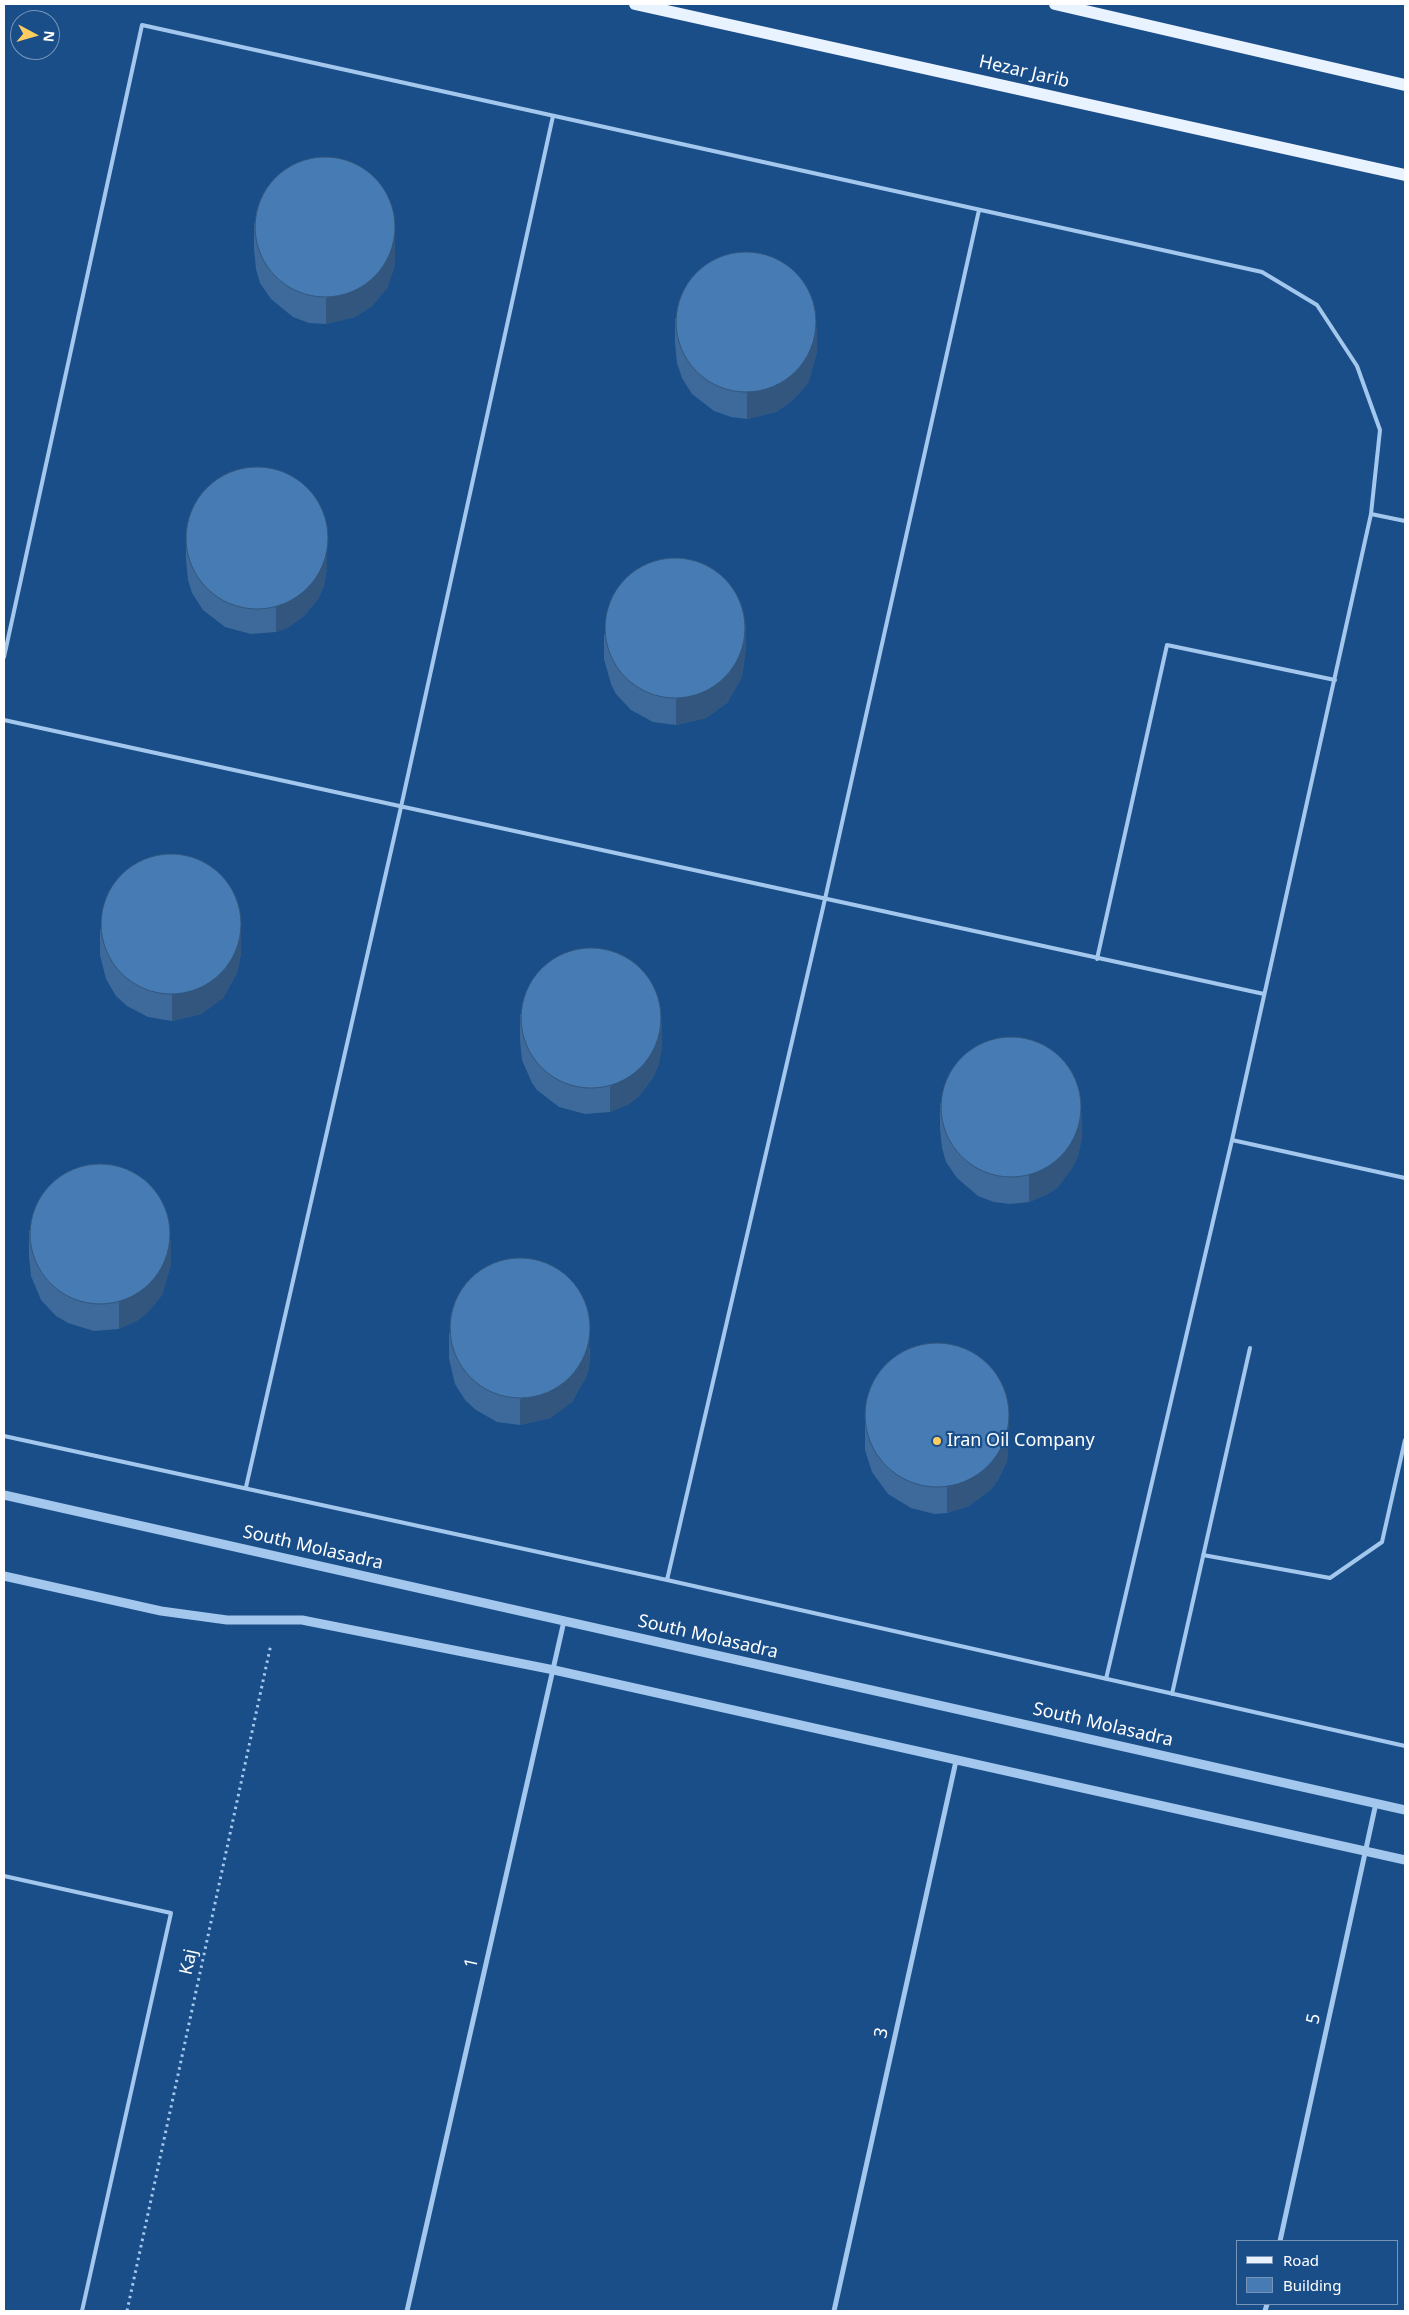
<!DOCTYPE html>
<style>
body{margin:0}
#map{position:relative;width:1409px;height:2315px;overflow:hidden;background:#1a4e89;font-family:"Noto Sans",sans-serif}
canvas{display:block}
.frame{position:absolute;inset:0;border:5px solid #fff;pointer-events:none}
.legend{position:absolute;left:1236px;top:2240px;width:162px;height:65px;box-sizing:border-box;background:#1a4e89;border:1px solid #7695b8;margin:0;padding:6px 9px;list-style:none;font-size:15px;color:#fff}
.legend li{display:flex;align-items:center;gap:10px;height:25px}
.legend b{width:25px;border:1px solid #7695b8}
.north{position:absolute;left:10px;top:10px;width:50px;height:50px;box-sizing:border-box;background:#1a4e89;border:1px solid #7695b8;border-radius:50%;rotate:96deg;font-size:14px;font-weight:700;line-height:20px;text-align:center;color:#fff}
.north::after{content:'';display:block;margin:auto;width:18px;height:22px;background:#ffcc5f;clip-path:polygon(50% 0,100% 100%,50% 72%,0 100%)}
</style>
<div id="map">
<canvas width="1409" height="2315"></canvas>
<div class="frame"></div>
<ul class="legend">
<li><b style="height:6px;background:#e9f2ff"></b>Road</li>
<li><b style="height:14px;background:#477bb3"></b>Building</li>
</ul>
<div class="north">N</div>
</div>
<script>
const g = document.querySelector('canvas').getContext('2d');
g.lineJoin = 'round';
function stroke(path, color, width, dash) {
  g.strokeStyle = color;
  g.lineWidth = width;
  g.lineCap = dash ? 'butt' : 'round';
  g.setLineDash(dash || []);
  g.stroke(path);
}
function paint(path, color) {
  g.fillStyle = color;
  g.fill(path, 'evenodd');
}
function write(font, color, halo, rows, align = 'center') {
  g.font = font + ' "Noto Sans",sans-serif';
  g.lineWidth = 4.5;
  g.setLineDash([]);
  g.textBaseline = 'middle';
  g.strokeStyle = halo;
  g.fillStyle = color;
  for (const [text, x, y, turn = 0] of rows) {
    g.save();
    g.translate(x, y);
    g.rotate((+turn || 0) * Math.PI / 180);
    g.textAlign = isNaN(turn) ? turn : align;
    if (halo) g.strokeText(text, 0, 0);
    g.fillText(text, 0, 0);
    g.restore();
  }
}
const path = new Path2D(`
 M127,2311l144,-667`);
const service = new Path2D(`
 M1371,514l34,7
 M4,657l138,-632 1120,247 55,33 40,61 23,64 -9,84 -139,626 -126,539
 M4,720l1260,274
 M1097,959l70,-314 168,35
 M1232,1140l173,38
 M4,1436l663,144 738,166
 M246,1487l155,-680 152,-691
 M1203,1555l127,23 52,-36 23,-102
 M667,1580l158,-681 154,-689
 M1172,1694l78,-346
 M4,1876l167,37 -89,398`);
const minor = new Path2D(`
 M1280,2241l96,-438
 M407,2311l157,-690
 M834,2311l122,-550
 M1265,2311l2,-7`);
const tertiary = new Path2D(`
 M4,1495l1401,315
 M4,1576l157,35 66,9h75l252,50 851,190`);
const primary = new Path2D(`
 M635,4l770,171
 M1055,4l350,81`);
const wall = new Path2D(`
 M254,223l141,35 -1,10 -7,20 -15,18 -17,11 -29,7 -17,-1 -16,-6 -22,-18 -11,-16 -4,-14 -2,-20z
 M675,318l142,34 -9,31 -15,17 -17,12 -29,7 -16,-2 -17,-6 -22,-17 -10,-16 -5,-15 -2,-20z
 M186,533l141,35 -3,18 -6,13 -14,17 -17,12 -11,4 -25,2 -26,-7 -22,-17 -11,-17 -4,-13 -2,-21z
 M604,634l142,13 -4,30 -15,26 -21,15 -30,7 -23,-3 -22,-12 -15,-16 -5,-10 -7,-25z
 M100,929l141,25 -4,19 -14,25 -22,16 -29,7 -24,-4 -21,-11 -11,-10 -10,-17 -6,-24z
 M520,1014l142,34 -4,19 -6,12 -13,17 -10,8 -19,8 -25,2 -26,-7 -22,-17 -5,-7 -10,-23 -2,-20z
 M940,1103l142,34 -4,19 -6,12 -14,19 -10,7 -19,8 -19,2 -16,-2 -16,-6 -21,-18 -11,-16 -4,-14 -2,-19z
 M29,1230l142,34 -9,31 -15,18 -9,7 -19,9 -25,2 -26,-8 -12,-7 -15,-16 -10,-24 -2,-20z
 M449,1333l141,15 -1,21 -3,8 -14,25 -22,16 -30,7 -23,-3 -21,-12 -11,-10 -10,-16 -6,-25z
 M865,1424l144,13 -2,24 -9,19 -8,10 -21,16 -22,7 -12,1 -24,-6 -23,-14 -16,-22 -7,-22z`);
const shadedWall = new Path2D(`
 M395,232v26l-1,10 -7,20 -15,18 -17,11 -29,7v-25z
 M817,327v25l-9,31 -15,17 -17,12 -29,7v-26z
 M327,542v26l-3,18 -6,13 -14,17 -17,12 -11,4v-26z
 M746,622v25l-4,30 -15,26 -21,15 -30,7v-25z
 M241,928v26l-4,19 -14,25 -22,16 -29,7v-26z
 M662,1022v26l-4,19 -6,12 -13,17 -10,8 -19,8v-25z
 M1082,1112v25l-4,19 -6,12 -14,19 -10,7 -19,8v-26z
 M171,1239v25l-9,31 -15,18 -9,7 -19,9v-26z
 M590,1322l-1,47 -3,8 -14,25 -22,16 -30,7v-25z
 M1009,1412v25l-2,24 -9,19 -8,10 -21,16 -22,7v-26z`);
const building = new Path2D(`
 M255 227a70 70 0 1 1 140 0a70 70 0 1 1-140 0Z
 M676 322a70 70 0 1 1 140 0a70 70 0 1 1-140 0Z
 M186 538a71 71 0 1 1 142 0a71 71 0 1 1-142 0Z
 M605 628a70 70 0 1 1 140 0a70 70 0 1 1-140 0Z
 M101 924a70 70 0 1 1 140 0a70 70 0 1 1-140 0Z
 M521 1018a70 70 0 1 1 140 0a70 70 0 1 1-140 0Z
 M941 1107a70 70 0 1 1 140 0a70 70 0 1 1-140 0Z
 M30 1234a70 70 0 1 1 140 0a70 70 0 1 1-140 0Z
 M450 1328a70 70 0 1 1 140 0a70 70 0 1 1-140 0Z
 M865 1415a72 72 0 1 1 144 0a72 72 0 1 1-144 0Z`);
const markers = [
 [937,1441,5,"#ffcc5f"]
];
const streetNames = [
 ["Hezar Jarib",1024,72,13],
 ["South Molasadra",313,1548,13],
 ["South Molasadra",708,1637,13],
 ["South Molasadra",1103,1725,13],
 ["Kaj",189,1962,-78],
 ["1",472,1963,-77],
 ["5",1314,2019,-78],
 ["3",882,2033,-77]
];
const poiNames = [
 ["Iran Oil Company",947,1441]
];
stroke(path, '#a3c7ed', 3, [2.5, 4]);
stroke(service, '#a3c7ed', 4);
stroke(minor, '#a3c7ed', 5);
stroke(tertiary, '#a3c7ed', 9);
stroke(primary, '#e9f2ff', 12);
paint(wall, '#3d6a9a');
paint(shadedWall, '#32567d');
paint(building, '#477bb3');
stroke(building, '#32567d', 1);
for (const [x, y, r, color] of markers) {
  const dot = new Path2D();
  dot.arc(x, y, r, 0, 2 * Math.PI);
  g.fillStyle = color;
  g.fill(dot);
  stroke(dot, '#1a4e89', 2);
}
write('18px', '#fff', '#1a4e89', streetNames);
write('18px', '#fff', '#1a4e89', poiNames, 'left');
</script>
